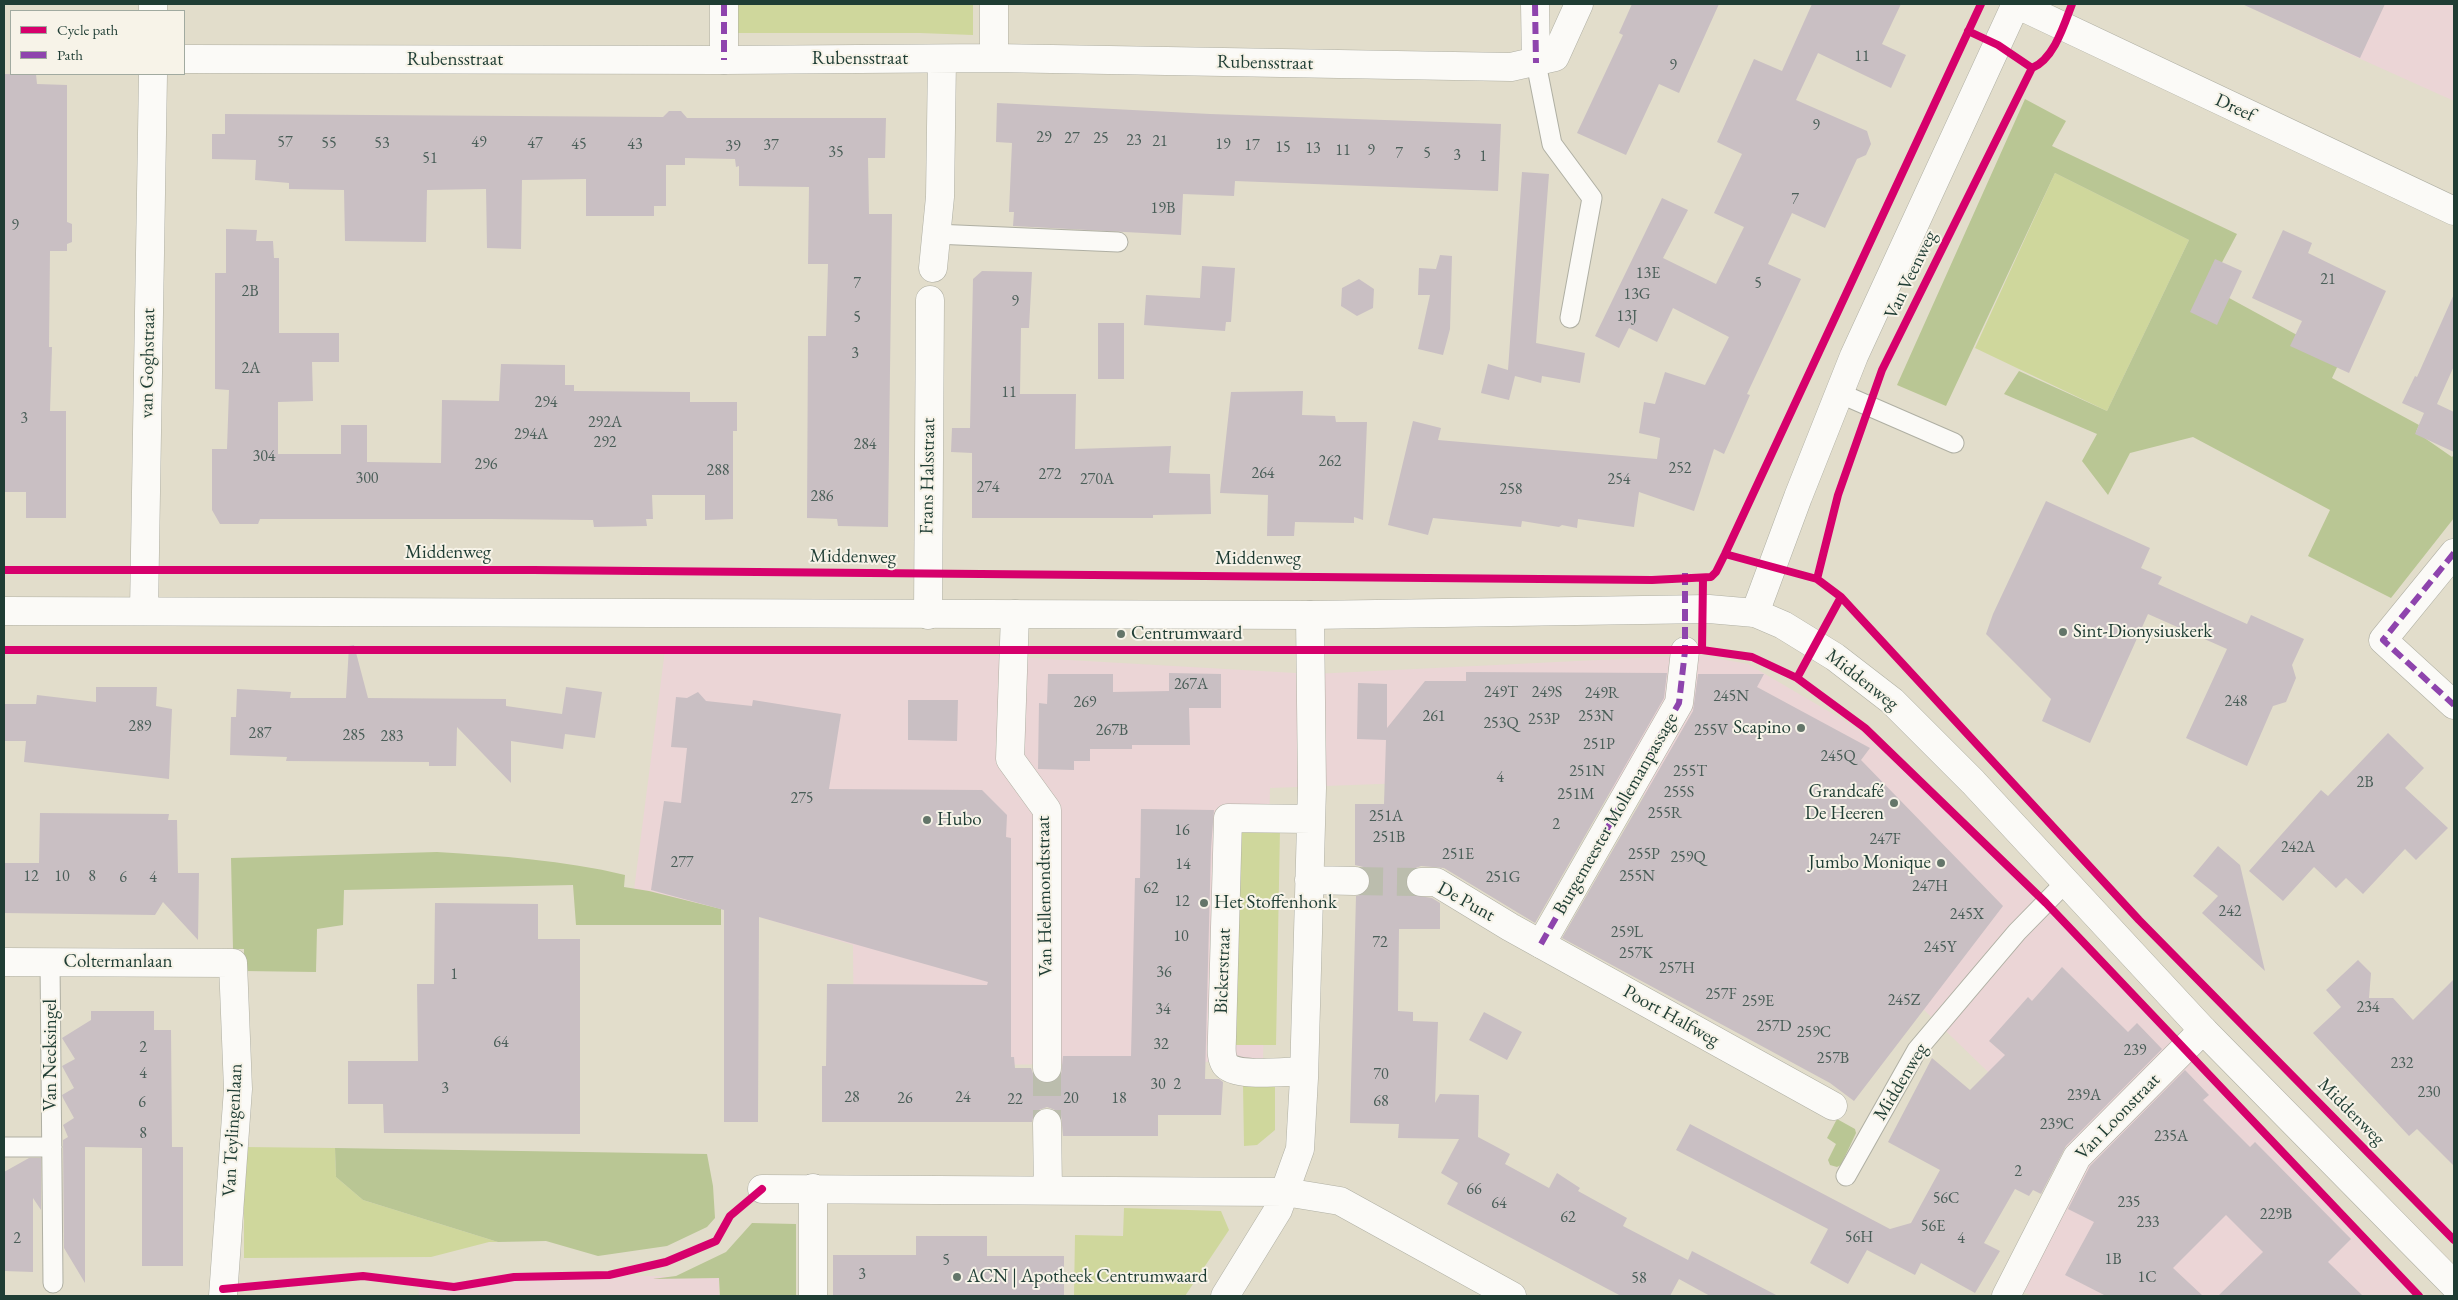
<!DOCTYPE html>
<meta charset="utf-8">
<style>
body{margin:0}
#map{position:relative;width:2458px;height:1300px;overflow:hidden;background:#e2ddcb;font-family:"EB Garamond",serif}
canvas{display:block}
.frame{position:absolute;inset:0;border:5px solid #1f3d34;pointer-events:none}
.legend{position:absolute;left:10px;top:10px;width:175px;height:65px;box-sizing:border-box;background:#f7f3e8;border:1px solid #a1aaa0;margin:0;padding:6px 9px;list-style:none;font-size:15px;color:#1f3d34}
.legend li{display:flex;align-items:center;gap:10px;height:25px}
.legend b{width:25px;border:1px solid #a1aaa0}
</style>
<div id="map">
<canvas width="2458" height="1300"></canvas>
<div class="frame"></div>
<ul class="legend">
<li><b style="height:6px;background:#d6006c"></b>Cycle path</li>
<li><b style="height:6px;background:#8e44ad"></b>Path</li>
</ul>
</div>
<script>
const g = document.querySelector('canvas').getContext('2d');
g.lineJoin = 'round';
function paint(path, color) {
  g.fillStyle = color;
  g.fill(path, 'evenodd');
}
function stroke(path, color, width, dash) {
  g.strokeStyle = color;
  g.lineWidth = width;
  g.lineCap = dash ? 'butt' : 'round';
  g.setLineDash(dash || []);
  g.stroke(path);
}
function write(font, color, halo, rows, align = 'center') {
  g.font = font + ' "EB Garamond",serif';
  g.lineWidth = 4;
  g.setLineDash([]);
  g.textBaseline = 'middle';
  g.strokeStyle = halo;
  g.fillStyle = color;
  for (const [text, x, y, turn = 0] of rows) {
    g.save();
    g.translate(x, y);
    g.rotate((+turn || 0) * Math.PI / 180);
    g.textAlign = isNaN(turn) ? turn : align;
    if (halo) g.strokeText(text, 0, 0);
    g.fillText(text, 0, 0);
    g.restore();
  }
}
const built = new Path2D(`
 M2246,4h208v97l-120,-54z
 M665,650l264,2 384,22 386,-19 49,9 109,64 189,175 373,393h-387l-11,-5 55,-134 -369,-357 -245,-19 -192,7 -7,273 -409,6 -1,-122 -96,-29 -123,-26z
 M609,1275l110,3v18h-300l-1,-13 47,5 49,-11z`);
const green = new Path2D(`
 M730,4h243v31l-53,-2h-189z
 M2055,173l134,67 -82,171 -132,-63z
 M1237,827l43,1 -4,217h-44z
 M1275,1083v47l-18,15 -13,1 -1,-62z
 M244,1147l91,1 1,29 27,23 135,42h-9l-58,15 -187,1z
 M1124,1208l97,3 8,19 -44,66h-111l1,-61 48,1z`);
const forest = new Path2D(`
 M2025,99l41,22 -14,25 185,88 -28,53 132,72 -9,19 87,47 -3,7 36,25 2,-2v63l-63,80 -83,-42 22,-46 -137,-73 -63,16 -22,42 -26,-34 15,-27 -93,-40 15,-23 88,40 82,-171 -134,-67 -109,233 -49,-21z
 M437,852c64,4 126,8 188,23l-1,12 25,4 72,18v16h-145l-3,-40 -229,5 -1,35 -26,4 -1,43 -72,-1v-22h-11l-2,-91z
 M1837,1119l18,10 1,4 -15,32 -4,2 -7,-2 -2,-5 8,-16 -9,-6z
 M335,1148l372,6 6,32 2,32 -8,9 -40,19 -69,10 -52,-15 -48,1 -135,-42 -27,-23z
 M752,1223l44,1v72h-76l-1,-18 -67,1 24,-3 50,-24z`);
const building = new Path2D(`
 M1632,4h87l-40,89 -20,-9 -33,71 -49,-22 46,-98 -4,-2z
 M1812,4h89l-19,40 24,11 -15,33 -73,-35 -22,47 71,31 4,13 -5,11 -9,4 -32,69 -33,-15 -24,51 33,15 -54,115 3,1 -26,59 -10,-5 -20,62 -55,-19 -5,35 -56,-8 -1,9 -15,-3 -3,2 -37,-6 -1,6 -88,-9 -5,17 -40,-10 25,-104 28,7 -3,12 219,19 3,-21 -21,-5 5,-31 11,2 10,-32 40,13 24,-48 -56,-29 -16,34 -28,-14 -10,20 -24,-12 67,-138 26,12 -25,48 53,26 28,-57 -30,-14 28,-59 -25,-12 37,-83 28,12z
 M2242,4h143l-25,54z
 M4,74h32l1,10 30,1v137l5,2v18l-5,2v7h-17l-1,96h3l-2,64h16v107h-40v-26h-22z
 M997,103l213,11 291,10 -3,67 -263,-10 -1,15 -51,-2 -2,41 -168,-9 1,-14h-5l3,-69 -16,-1z
 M669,111h12l6,7h199l-1,40h-17l1,56h23l-4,313 -50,-1 -1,-7 -30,-1 1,-182h18l2,-72h-20l1,-77 -70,-1v-20l-3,1 -1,-8 -50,-1v7h-19v41h-12v10h-68v-37l-64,1 -1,69 -34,-1 -1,-59 -59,1 -1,52 -81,-1 -1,-51 -55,-1v-6l-34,-3 1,-20 -44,-1v-25h13v-20l438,3z
 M1522,172l27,2 -13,169 49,10 -5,30 -38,-7 -1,7 -26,-7 -6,24 -28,-7 7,-29 20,6z
 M226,229l31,1 -1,11h17l1,17h5v75h60v29h-27l1,39 -35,1v52h63v-29h26v37l74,1 1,-63 57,1 2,-37 64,1v20h9v6l116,1v10h47v29h-4v88l-28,1v-25h-53l1,24h-7l1,7 -53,1 -1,-7 -101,-1h-232l-2,5h-38l-8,-14v-61h15l2,-59 -14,-1v-116h11z
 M2283,230l29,13 -4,10 78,38 -37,82 -59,-27 12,-25 -50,-23z
 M1440,255l12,1 -2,73 -7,26 -25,-6 12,-54h-12l1,-27 17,1z
 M2215,259l27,12 -25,54 -27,-13z
 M1202,266l33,2 -4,54h-5l-1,9 -81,-6 2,-30 54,3z
 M982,271l50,1 -3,56h-8l-1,66h56l-1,55 96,-3 -2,27 41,1 1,40 -58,1v3h-181v-65l-21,-1 1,-24h18l3,-149z
 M1359,279l15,10 -1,19 -16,8 -16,-10 1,-18z
 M2454,294v72l-17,38 17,8v40l-39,-18 9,-21 -22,-10 13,-27 2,1z
 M1098,323h26v56h-26z
 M1303,391l-1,24 33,1 1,6h31l-4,98 -9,-3v6l-59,-1 -1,14h-27l1,-41 -48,-2 11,-101z
 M2046,501l104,47 -9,20 21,9 -4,7 89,40 4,-9 53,24 -12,26 4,13 -10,24 -13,4 -26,60 -61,-28 41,-89 -79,-35 -58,129 -48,-22 9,-22 -65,-65 7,-20z
 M354,645l14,53 138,1v7l56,8 4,-27 36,5 -7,46 -30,-4 -2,15 -52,-8v42l-54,-56 -1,39h-27v-4l-143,-1 1,-4 -57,-2 1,-38h5l1,-28 54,3 -1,6h56l3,-52z
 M1466,672l201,1 -3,25 -129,225 -91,-55 -23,-2 -8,3 -6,6 -2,7 2,7 6,6 19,3 8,5v26h-41l-1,82 15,1v9l25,1 -3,81 5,-9 39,1 -1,42 32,17 -5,10 44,24 8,-15 23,15 -2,3 49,27 -4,8 65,34 4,-9 86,45h-68l-31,-17 -9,17h-49l-174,-92 11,-21 -17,-10 18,-34 -61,-1 1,-14 -49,-1 6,-227 7,-2 5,-5 3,-7 -3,-9 -5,-6 -8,-2v-61h29l2,-64 -29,-1 1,-56 29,1v44l38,-47h41z
 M1169,673l52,1v34h-32l1,37h-58v4h-42v12h-16v9l-36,-1 1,-66 8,1 1,-30h65v18l56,-1z
 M1698,674h66l-7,13 113,61 -9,12 142,146 -149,195 -24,-18 -268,-145 131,-227z
 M96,687h61l-1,19 16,3 -3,70 -145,-17 2,-21h-22v-37h32l1,-9 59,7z
 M698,692l8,9 46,5 1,-6 88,14 -12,75 153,1 25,25 -1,22 5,1v219h3l1,11h16l3,8 6,6 7,2 7,-2 7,-7 2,-19h68l4,-178h5l1,-69 73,1 -3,38 -6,231h14l4,3 -2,33h-63v21h-95l-2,-21 -6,-5 -8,-3 -8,3 -5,5 -2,7h-210v-56h4l1,-82 160,1 1,-3 -229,-65 -1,205h-34v-212l-73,-20 13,-89 17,2 6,-55 -16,-1 5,-50 11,1z
 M908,700h50l-1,41 -49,-1z
 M2388,733l36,35 -19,20 43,40 -32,32 -11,-11 -42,45 -17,-16 -10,10 -22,-21 -31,34 -34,-30 72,-81 7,6z
 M40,813l129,1 -1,6h9l1,53h21l-1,67 -35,-38 -8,13 -151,-2v-50h35z
 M2218,846l22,19 25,106 -63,-58 16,-17 -25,-20z
 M435,903l103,1v35h42v195l-196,-1 -1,-29h-35v-43h70l-1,-77h17z
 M2358,960l13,13 -2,25h24l20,22 41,-41v187l-37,-37 -8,7 -96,-103 28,-26 -15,-17z
 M2062,967l66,65 9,-9 25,26 -96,97 -25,48 -8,-4 -4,6 -14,-7 -31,54 16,8 -25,42 -54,-30 -6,12 -48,-25 -19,34 -38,-21 18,-34 -152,-79 14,-26 200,105 21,-6 29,-53 -52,-28 44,-84 38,32 35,-35 -16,-14 39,-44 4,4z
 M91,1011h63v19h17l1,117h11v119h-41v-118l-57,-1v136l-21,-35 -1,-108 5,-3 -5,-12 11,-7 -11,-20 -1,-3 12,-7 -12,-22 13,-7 -13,-21 29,-18z
 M1484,1012l38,20 -15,28 -38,-20z
 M2185,1070l24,25 -6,5 47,47 5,-5 96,97 -23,23 35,34h-145l45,-44 -37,-37 -53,53 30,28h-97l-41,-21 29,-53 -26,-13 22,-43z
 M29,1158h12v52l-8,-12v74l-29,-1v-99z
 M916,1236h71v20h77v40h-231v-41h83z`);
const minorTunnel = new Path2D(`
 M1355,881l66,1
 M1047,1068v55`);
const service = new Path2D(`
 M1536,63l16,81 40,54 -22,120
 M935,234l183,8
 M1839,393l115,50
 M50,962l3,321
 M4,1147h48
 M1846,1176l71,-126 100,-118 48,-49`);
const pedestrian = new Path2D(`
 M724,4v56
 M1535,4l1,59
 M1541,944l138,-241 6,-52`);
const minor = new Path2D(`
 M153,4v7
 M2016,4l438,207
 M994,58v-54
 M184,59l540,1 270,-2 517,9 44,-10 24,-53
 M933,268l7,-71 2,-138
 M2454,553l-71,87 71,65
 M144,611l9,-537
 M1755,613l43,-116 56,-141 162,-352
 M1015,614l-5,145 37,51v258
 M928,615l2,-315
 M1309,880l46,1
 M1421,882h15l74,45 323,179
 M4,962l229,1 5,126 -15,207
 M1304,1071c-17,0 -69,7 -79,-7 -5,-8 -3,-18 -3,-27l6,-219 83,1
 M1047,1123l1,67
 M762,1189l523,3 55,9 172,95
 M813,1296v-108
 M1225,1296l53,-86 22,-61 4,-71 8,-290 -2,-173
 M2006,1296l71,-139 126,-127`);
const tertiary = new Path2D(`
 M4,611l1306,4 399,-6 46,4 28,12 52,32 57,44 81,81 230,248 251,255`);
const quiet = new Path2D(`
 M724,4v56
 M1535,4l1,59
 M2454,553l-71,87 71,65
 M1541,944l138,-241 6,-52v-84`);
const cycleway = new Path2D(`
 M1968,31l30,14 34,23
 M1725,554l92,25 24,18 298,323 315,320
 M4,570h529l1119,10 59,-3 5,-5 9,-18 256,-550
 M1817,579l21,-84 44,-125 150,-302c22,-9 32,-43 40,-64
 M4,650h1698l50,7 45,21 68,50 181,175 373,393
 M1702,650l1,-71
 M1797,678l44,-81
 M223,1289l140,-13 91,11 60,-10 95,-2 57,-13 50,-21 14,-25 32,-27`);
const markers = [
 [2063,632,5,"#637569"],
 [1121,634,5,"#637569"],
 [1801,728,5,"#637569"],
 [1894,803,5,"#637569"],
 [927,820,5,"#637569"],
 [1941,863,5,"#637569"],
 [1204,903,5,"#637569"],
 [957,1277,5,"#637569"]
];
const numberNames = [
 ["11",1862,57],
 ["9",1673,66],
 ["9",1816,126],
 ["29",1044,138],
 ["27",1072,139],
 ["25",1101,139],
 ["23",1134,141],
 ["21",1160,142],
 ["57",285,143],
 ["49",479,143],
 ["55",329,144],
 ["53",382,144],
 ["47",535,144],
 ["45",579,145],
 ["43",635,145],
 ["19",1223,145],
 ["37",771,146],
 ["17",1252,146],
 ["39",733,147],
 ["15",1283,148],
 ["13",1313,149],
 ["11",1343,151],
 ["9",1371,151],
 ["35",836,153],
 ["7",1399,154],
 ["5",1427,154],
 ["3",1457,156],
 ["1",1483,157],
 ["51",430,159],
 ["7",1795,200],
 ["19B",1163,209],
 ["9",15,226],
 ["13E",1648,274],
 ["21",2328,280],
 ["7",857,284],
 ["5",1758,284],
 ["2B",250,292],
 ["13G",1637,295],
 ["9",1015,302],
 ["13J",1627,317],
 ["5",857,318],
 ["3",855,354],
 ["2A",251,369],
 ["11",1009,393],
 ["294",546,403],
 ["3",24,419],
 ["292A",605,423],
 ["294A",531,435],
 ["292",605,443],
 ["284",865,445],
 ["304",264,457],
 ["262",1330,462],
 ["296",486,465],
 ["252",1680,469],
 ["288",718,471],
 ["264",1263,474],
 ["272",1050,475],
 ["300",367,479],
 ["270A",1097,480],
 ["254",1619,480],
 ["274",988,488],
 ["258",1511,490],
 ["286",822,497],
 ["267A",1191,685],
 ["249T",1501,693],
 ["249S",1547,693],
 ["249R",1602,694],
 ["245N",1731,697],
 ["248",2236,702],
 ["269",1085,703],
 ["261",1434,717],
 ["253N",1596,717],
 ["253P",1544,720],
 ["253Q",1501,724],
 ["289",140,727],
 ["267B",1112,731],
 ["255V",1711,731],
 ["287",260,734],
 ["285",354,736],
 ["283",392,737],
 ["251P",1599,745],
 ["245Q",1838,757],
 ["251N",1587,772],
 ["255T",1690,772],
 ["4",1500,778],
 ["2B",2365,783],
 ["255S",1679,793],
 ["251M",1576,795],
 ["275",802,799],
 ["255R",1665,814],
 ["251A",1386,817],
 ["2",1556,825],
 ["16",1182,831],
 ["251B",1389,838],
 ["247F",1885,840],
 ["242A",2298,848],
 ["251E",1458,855],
 ["255P",1644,855],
 ["259Q",1688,858],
 ["277",682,863],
 ["14",1183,865],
 ["12",31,877],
 ["10",62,877],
 ["8",92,877],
 ["255N",1637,877],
 ["6",123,878],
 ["4",153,878],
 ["251G",1503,878],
 ["247H",1930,887],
 ["62",1151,889],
 ["12",1182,902],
 ["242",2230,912],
 ["245X",1967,915],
 ["259L",1627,933],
 ["10",1181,937],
 ["72",1380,943],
 ["245Y",1940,948],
 ["257K",1636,954],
 ["257H",1677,969],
 ["36",1164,973],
 ["1",454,975],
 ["257F",1721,995],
 ["245Z",1904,1001],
 ["259E",1758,1002],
 ["234",2368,1008],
 ["34",1163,1010],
 ["257D",1774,1027],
 ["259C",1814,1033],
 ["64",501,1043],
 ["32",1161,1045],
 ["2",143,1048],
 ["239",2135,1051],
 ["257B",1833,1059],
 ["232",2402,1064],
 ["4",143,1074],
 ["70",1381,1075],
 ["30",1158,1085],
 ["2",1177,1085],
 ["3",445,1089],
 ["230",2429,1093],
 ["239A",2084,1096],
 ["28",852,1098],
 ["24",963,1098],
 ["26",905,1099],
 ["20",1071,1099],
 ["18",1119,1099],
 ["22",1015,1100],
 ["68",1381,1102],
 ["6",142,1103],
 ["239C",2057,1125],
 ["8",143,1134],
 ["235A",2171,1137],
 ["2",2018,1172],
 ["66",1474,1190],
 ["56C",1946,1199],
 ["235",2129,1203],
 ["64",1499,1204],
 ["229B",2276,1215],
 ["62",1568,1218],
 ["233",2148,1223],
 ["56E",1933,1227],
 ["56H",1859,1238],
 ["2",17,1239],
 ["4",1961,1239],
 ["1B",2113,1260],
 ["5",946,1261],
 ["3",862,1275],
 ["1C",2147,1278],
 ["58",1639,1279]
];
const streetNames = [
 ["Rubensstraat",860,59],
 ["Rubensstraat",455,60],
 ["Rubensstraat",1265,63,1],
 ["Dreef",2235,108,25],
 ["Van Veenweg",1911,275,-64],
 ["van Goghstraat",148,363,-89],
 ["Frans Halsstraat",928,476,-89],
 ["Middenweg",448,553],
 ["Middenweg",853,557,1],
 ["Middenweg",1258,559],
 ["Middenweg",1862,680,38],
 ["Burgemeester Mollemanpassage",1616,814,-60],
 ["Van Hellemondtstraat",1045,896,-91],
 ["De Punt",1466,902,29],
 ["Coltermanlaan",118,962],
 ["Bickerstraat",1223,971,-88],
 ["Poort Halfweg",1671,1016,29],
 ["Van Necksingel",51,1055,-90],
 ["Middenweg",1901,1082,-59],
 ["Middenweg",2351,1112,45],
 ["Van Loonstraat",2118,1117,-46],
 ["Van Teylingenlaan",233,1130,-87]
];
const poiNames = [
 ["Sint-Dionysiuskerk",2073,632],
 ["Centrumwaard",1131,634],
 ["Scapino",1791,728,"right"],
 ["Grandcafé",1884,792,"right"],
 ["De Heeren",1884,814,"right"],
 ["Hubo",937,820],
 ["Jumbo Monique",1931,863,"right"],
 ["Het Stoffenhonk",1214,903],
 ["ACN | Apotheek Centrumwaard",967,1277]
];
paint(built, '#ebd5d6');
paint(green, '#cfd79c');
paint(forest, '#b9c694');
paint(building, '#c9bfc3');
stroke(minorTunnel, '#bbbdad', 28, [28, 14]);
stroke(service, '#afafa3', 21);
stroke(pedestrian, '#afafa3', 29);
stroke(minor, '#afafa3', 29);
stroke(tertiary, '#afafa3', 29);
stroke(service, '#fbfaf7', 19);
stroke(pedestrian, '#fbfaf7', 28);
stroke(minor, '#fbfaf7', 28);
stroke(tertiary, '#fbfaf7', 28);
stroke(quiet, '#8e44ad', 6, [12, 6]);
stroke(cycleway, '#d6006c', 8);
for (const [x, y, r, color] of markers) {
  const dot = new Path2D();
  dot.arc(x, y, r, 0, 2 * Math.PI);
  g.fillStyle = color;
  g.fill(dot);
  stroke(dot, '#f7f3e8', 2);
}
write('16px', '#4a5e58', null, numberNames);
write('19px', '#1f3d34', '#f7f3e8', streetNames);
write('19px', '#1f3d34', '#f7f3e8', poiNames, 'left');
</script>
